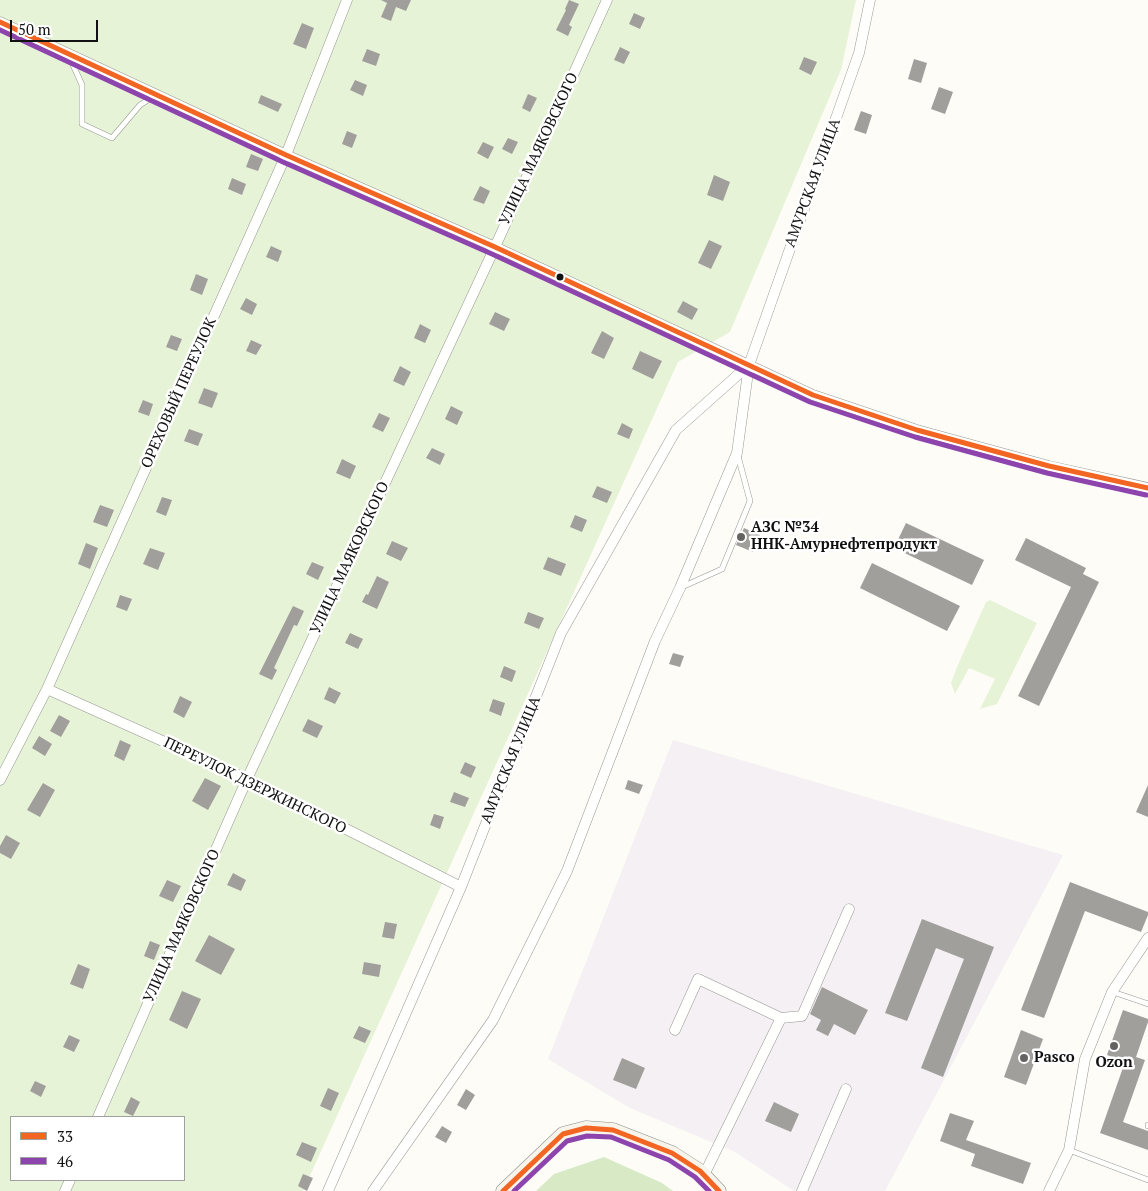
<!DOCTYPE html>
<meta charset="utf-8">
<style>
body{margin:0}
#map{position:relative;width:1148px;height:1191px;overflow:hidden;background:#fdfcf7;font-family:"PT Serif",serif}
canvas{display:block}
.legend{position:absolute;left:10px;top:1116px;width:175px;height:65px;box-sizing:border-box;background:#fff;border:1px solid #a0a0a0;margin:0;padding:6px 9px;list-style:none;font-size:15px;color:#111}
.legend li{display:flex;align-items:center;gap:10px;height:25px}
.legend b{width:25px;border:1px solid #a0a0a0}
.scale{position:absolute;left:10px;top:20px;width:88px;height:22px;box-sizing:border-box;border:2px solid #111;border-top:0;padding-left:6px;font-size:15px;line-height:18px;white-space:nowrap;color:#111;-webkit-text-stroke:4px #fff;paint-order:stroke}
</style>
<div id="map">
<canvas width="1148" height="1191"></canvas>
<ul class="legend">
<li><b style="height:6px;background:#f26522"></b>33</li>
<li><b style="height:6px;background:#8e44ad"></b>46</li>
</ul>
<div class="scale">50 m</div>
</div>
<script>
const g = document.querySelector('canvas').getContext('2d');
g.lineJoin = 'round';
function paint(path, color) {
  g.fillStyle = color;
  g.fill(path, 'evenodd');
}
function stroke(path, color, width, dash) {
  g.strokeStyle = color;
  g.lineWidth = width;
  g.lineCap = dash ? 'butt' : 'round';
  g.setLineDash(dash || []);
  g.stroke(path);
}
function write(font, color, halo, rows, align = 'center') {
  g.font = font + ' "PT Serif",serif';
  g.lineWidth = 5;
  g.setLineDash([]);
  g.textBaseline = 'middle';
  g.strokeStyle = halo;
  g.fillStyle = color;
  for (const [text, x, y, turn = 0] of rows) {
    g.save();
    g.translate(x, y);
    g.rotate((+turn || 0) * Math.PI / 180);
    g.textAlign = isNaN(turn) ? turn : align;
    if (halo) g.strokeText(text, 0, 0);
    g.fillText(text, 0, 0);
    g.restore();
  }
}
const industrial = new Path2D(`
 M673,740l390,115 -178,336h-91l-59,-39 -105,-44 -82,-49z`);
const green = new Path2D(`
 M0,0h856l-15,70 -111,262 -52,30 -375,829h-303zM11,1117h173v63h-173z
 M990,600l47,23 -40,81 -17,5 15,-30 -26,-11 -14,26 -4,-11 6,-16 29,-65z`);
const forest = new Path2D(`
 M604,1157l58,26 11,8h-137l18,-17z`);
const building = new Path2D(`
 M381,0h30l-5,11 -10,-4 -5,14 -10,-4 6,-14z
 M569,0l10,4 -10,21 3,2 -4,9 -12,-6 10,-20 -1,-1z
 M634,13l11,5 -5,11 -11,-5z
 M302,23l12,5 -8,21 -13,-5z
 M620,47l10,5 -6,12 -10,-4z
 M367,49l13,5 -4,12 -14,-5z
 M804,57l13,5 -6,13 -12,-6z
 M914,59l13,4 -6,20 -13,-4z
 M355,80l12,5 -4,11 -13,-6z
 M939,87l14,5 -8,22 -14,-5z
 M528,94l9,4 -7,14 -8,-4z
 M261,95l21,9 -4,8 -20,-9z
 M861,111l11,4 -6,19 -12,-4z
 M347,131l10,4 -5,13 -10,-4z
 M508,138l10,4 -6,12 -10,-5z
 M483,142l11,5 -6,12 -11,-6z
 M251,154l12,5 -5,12 -12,-4z
 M714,175l16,7 -7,19 -16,-6z
 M232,178l14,6 -4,11 -14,-6z
 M480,186l10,5 -6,13 -11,-4z
 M709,240l13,6 -11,23 -13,-6z
 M271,246l11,5 -4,11 -12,-5z
 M196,274l12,5 -6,16 -12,-5z
 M246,298l11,6 -5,11 -12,-6z
 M683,301l15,8 -6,11 -15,-8z
 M495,312l15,7 -6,12 -15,-7z
 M420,324l11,6 -6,13 -11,-5z
 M602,331l12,7 -10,21 -13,-6z
 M171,335l11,4 -5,12 -11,-4z
 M251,340l11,5 -6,10 -10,-4z
 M640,351l22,10 -9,18 -21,-10z
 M400,366l11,6 -7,14 -11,-5z
 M204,388l14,5 -6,15 -14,-5z
 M143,400l10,4 -4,12 -11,-4z
 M451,406l12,6 -6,13 -12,-6z
 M379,413l11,5 -7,14 -11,-5z
 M622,423l11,6 -4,10 -12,-5z
 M189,429l14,5 -5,12 -14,-5z
 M432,448l13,6 -5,11 -14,-7z
 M342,459l14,7 -6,13 -14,-6z
 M597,486l15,6 -5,11 -15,-6z
 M162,497l10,3 -6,16 -10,-4z
 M100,505l14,5 -7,17 -14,-5z
 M575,515l12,5 -5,12 -12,-5z
 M906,523l78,37 -12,25 -78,-37z
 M744,528l16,7 -7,17 -17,-7z
 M1026,538l60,30 -3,6 16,8 -60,124 -21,-10 53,-109 -56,-27z
 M392,541l16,7 -7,13 -15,-7z
 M86,543l12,5 -8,21 -12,-5z
 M150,548l15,5 -7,17 -15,-6z
 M548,557l18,7 -5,12 -18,-7z
 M312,562l12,5 -6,13 -12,-6z
 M872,563l88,43 -13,25 -87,-43z
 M377,576l12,6 -12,27 -15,-7 4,-8 2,1z
 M120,595l12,4 -5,12 -11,-4z
 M293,606l11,5 -7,15 -3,-1 -20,43 3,2 -5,10 -13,-6z
 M528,612l16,6 -5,11 -15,-6z
 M350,633l13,6 -5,10 -13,-6z
 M673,653l11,3 -4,11 -11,-3z
 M504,666l12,5 -4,11 -12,-5z
 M329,687l12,6 -6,11 -11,-5z
 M180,696l12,6 -8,16 -11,-6z
 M493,699l12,4 -4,13 -12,-5z
 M59,715l11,6 -9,16 -11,-6z
 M308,719l15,7 -6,12 -15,-7z
 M39,736l13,8 -7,12 -13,-8z
 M120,740l11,5 -7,16 -10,-5z
 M465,762l11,5 -5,11 -11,-5z
 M205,778l16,8 -13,24 -16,-9z
 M628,780l15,5 -4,9 -14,-5z
 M43,783l12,7 -15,27 -13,-7z
 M1148,785v32l-12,-5z
 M454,792l15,6 -4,9 -15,-5z
 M434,814l10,3 -4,12 -10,-4z
 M6,835l14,8 -9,16 -11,-6v-7z
 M233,873l13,7 -5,11 -14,-6z
 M167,880l14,6 -8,16 -14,-6z
 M1070,882l78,30v3l-7,17 -56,-21 -41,107 -23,-8z
 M922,919l72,28 -51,130 -22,-9 43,-109 -28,-11 -29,73 -22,-8z
 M385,922l12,2 -3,15 -12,-2z
 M209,935l26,14 -14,26 -26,-14z
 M150,941l10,4 -6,15 -10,-4z
 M364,962l17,3 -2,12 -17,-3z
 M78,964l12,5 -7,20 -13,-5z
 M822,987l46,23 -13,25 -21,-11 -6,12 -12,-6 5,-10 -11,-6z
 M182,991l19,8 -14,30 -18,-9z
 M1123,1010l25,9v3l-12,35 9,3 -22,62 25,9v19l-48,-17 25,-71 -18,-7z
 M359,1026l12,5 -6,12 -12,-5z
 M1021,1030l22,9 -17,46 -22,-8z
 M69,1035l11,5 -6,12 -11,-5z
 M622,1058l23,10 -9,21 -23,-9z
 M35,1081l11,5 -5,11 -11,-6z
 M328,1088l11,5 -8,18 -11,-5z
 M466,1089l9,6 -9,15 -9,-5z
 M131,1097l9,5 -7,14 -9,-4z
 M774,1102l25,12 -8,18 -26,-11z
 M950,1113l24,8 -8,19 65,23 -8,21 -52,-18 4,-12 -35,-13z
 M442,1126l10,6 -6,11 -11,-6z
 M302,1142l15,6 -6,14 -15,-7z
 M303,1174l10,4 -6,13 -9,-5z`);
const service = new Path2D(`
 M69,56l13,29v39l30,14 28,-33 16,-10
 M682,587l40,-18 28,-68 -12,-45
 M1113,992l35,12
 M1148,1125v1
 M1069,1150l79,30`);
const minor = new Path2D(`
 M0,22l286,133 209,92 318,148 104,35 132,36 99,22
 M47,689l200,90 214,108
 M0,780l47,-91 239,-534 61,-155
 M781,1018l21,-2 47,-107
 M675,1030l23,-51 83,39 -77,157
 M98,1117l149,-338 248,-532 112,-247
 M65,1191l5,-11
 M328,1191l133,-304 100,-254 115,-203 73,-65
 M373,1191l120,-171 74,-149 88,-230 25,-53 57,-135 12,-88 110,-312 11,-53
 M802,1191l44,-102
 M1049,1191l20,-41 16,-91 27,-67 36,-54`);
const secondary = new Path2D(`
 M503,1191l60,-57 23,-6 27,2 59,23 28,18 19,20`);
const bus1 = new Path2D(`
 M0,22l286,133 209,92 318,148 104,35 132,36 99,22
 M503,1191l60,-57 23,-6 27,2 59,23 28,18 19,20`);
const bus2 = new Path2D(`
 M0,30l283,132 209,92 318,148 105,35 132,36 99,22
 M514,1191l53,-50 20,-5 24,1 58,23 26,17 14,14`);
const markers = [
 [560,277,4.5,"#111"],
 [741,537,5,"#646362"],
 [1114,1046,5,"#646362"],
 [1024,1058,5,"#646362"]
];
const streetNames = [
 ["УЛИЦА МАЯКОВСКОГО",539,149,-65],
 ["АМУРСКАЯ УЛИЦА",813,183,-70],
 ["ОРЕХОВЫЙ ПЕРЕУЛОК",179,393,-66],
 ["УЛИЦА МАЯКОВСКОГО",350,558,-65],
 ["АМУРСКАЯ УЛИЦА",511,760,-68],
 ["ПЕРЕУЛОК ДЗЕРЖИНСКОГО",255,786,26],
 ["УЛИЦА МАЯКОВСКОГО",182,926,-66]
];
const poiNames = [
 ["АЗС №34",751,528],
 ["ННК-Амурнефтепродукт",751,545],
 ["Pasco",1034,1058],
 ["Ozon",1114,1063,"center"]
];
paint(industrial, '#f5f0f3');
paint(green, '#e7f3d7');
paint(forest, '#d8eac5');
paint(building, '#a19f9c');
stroke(service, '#979795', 6);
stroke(minor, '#979795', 11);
stroke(secondary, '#8e8d8b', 15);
stroke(service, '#fffffe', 5);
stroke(minor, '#fffffe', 10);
stroke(secondary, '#f6f4eb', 14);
stroke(bus1, '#f26522', 5);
stroke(bus2, '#8e44ad', 5);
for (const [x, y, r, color] of markers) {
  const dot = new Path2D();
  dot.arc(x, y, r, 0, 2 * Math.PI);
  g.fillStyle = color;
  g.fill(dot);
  stroke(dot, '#fff', 2);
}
write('15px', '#111', '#fff', streetNames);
write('bold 15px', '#111', '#fff', poiNames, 'left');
</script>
